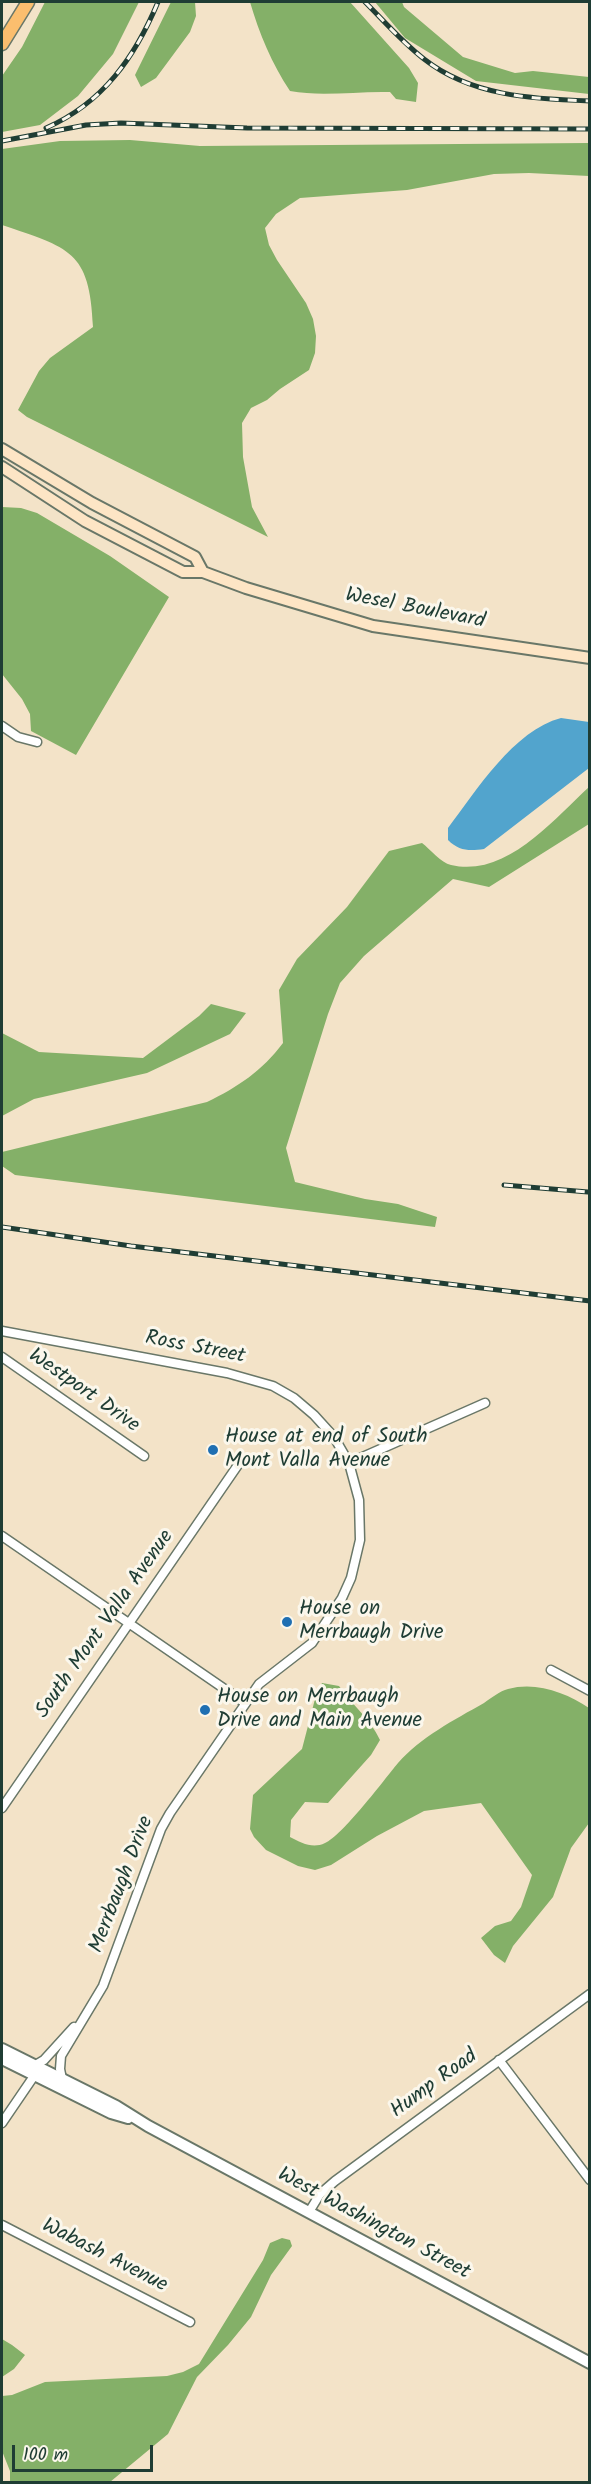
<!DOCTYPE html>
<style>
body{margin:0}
#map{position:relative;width:591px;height:2484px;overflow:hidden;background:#f3e3c8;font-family:Kalam,sans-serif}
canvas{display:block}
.frame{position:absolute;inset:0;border:3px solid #1f3d34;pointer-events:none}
.scale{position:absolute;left:12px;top:2445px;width:141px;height:27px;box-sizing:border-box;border:3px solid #1f3d34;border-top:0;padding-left:8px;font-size:18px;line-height:21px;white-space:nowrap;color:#1f3d34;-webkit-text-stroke:4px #fbf7ec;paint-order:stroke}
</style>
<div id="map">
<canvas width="591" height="2484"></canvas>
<div class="frame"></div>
<div class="scale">100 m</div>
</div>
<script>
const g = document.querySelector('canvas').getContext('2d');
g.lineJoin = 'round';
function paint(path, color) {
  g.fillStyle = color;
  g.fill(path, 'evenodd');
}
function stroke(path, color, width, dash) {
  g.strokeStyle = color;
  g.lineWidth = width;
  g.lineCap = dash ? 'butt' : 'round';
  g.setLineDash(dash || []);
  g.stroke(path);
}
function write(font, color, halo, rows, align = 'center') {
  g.font = font + ' Kalam,sans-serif';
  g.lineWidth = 6;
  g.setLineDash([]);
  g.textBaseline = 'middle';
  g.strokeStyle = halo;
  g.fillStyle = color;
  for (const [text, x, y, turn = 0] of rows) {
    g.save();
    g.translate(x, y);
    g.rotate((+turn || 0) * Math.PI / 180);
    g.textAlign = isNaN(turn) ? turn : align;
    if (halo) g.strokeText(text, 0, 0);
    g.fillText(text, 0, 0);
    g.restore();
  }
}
const forest = new Path2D(`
 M45,2h94l-26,52 -35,42 -38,29 -38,7v-56l20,-29z
 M171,2h24l1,14 -6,16 -34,46 -15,9 -6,-12z
 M250,2h100l59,66 9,15 -2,19 -20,-3 -6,-7c-33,-1 -68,5 -100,-1 -18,-27 -31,-58 -40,-89z
 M375,2h27l2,5 59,50 52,16 18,-2 56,6v17l-113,-13 -71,-43z
 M130,140l70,6 389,-3v33l-60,-3 -35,1 -87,16 -107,8 -24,16 -11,14 4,17 8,15 29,43 7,16 3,17 -1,17 -6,17 -29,19 -13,11 -16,8 -9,15 1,34 9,50 16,30 -241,-120 -9,-7 21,-39 11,-13 43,-31c-3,-77 -24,-79 -91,-102v-76l58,-8z
 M2,507l19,1 16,5 73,43 59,41 -93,158 -45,-24 -1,-17 -8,-15 -20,-25z
 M589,787v37l-100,63 -36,-8 -89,77 -24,27 -12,31 -42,134 9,34 70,17 33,5 39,13 -2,10 -420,-52 -13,-9v-14l205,-50c31,-15 55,-31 76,-59l-4,-53 18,-31 50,-52 42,-56 33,-8c8,6 19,20 29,22 55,13 102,-45 138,-78z
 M211,1004l35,9 -16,21 -83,39 -113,26 -32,17v-83l37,19 104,6 56,-42z
 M322,1683l17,3c13,19 31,32 41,54l-9,15 -43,48 -23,-1 -14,18 -1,17c11,6 23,12 35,6 17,-7 59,-63 73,-80 23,-26 56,-43 86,-60 7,-5 16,-12 24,-14 28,-8 59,4 81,19v115l-18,25 -18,49 -40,49 -8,17 -11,-8 -13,-17 14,-12 16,-5 10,-14 11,-32 -51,-72 -57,8 -47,25 -46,29 -16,5 -17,-4 -32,-16 -12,-13 -4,-8 3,-34 49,-46 13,-50z
 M282,2238l8,2 2,6 -21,29 -20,42 -23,28 -31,32 -29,57 -58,48h-100v-11l-8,-20v-55l10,-1 33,-13 122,-6 16,-4 16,-8 64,-104 7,-17z
 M2,2339l10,6 13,10 -11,14 -12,8z`);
const water = new Path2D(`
 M561,718l28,4v46l-105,81c-15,2 -25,2 -36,-9v-12c28,-37 66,-98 113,-110z`);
const minor = new Path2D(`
 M2,726l16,11 19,5
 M2,1331l225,42 46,13 21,12 20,17 20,22 15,26 10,37 1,40 -9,38 -9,20 -30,45 -53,41 -89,129 -9,16 -58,157 -42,70 -1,13 2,10
 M2,1357l142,99
 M349,1463l136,-60
 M2,1536l243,167
 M551,1670l39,21
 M2,1808l238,-346
 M499,2060l91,120
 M34,2066l10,-6 30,-33
 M2,2123l32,-47
 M309,2212l11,-18 15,-13 255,-187
 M2,2225l188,97`);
const tertiary = new Path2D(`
 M2,2049l114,57 32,20 442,237
 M2,2059l109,54 17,5`);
const secondary = new Path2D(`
 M2,449l90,54 103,54 8,15
 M2,467l83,54 98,51h20l43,16 127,38 217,32`);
const primary = new Path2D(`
 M2,44l26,-42`);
const rail = new Path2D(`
 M365,2c19,19 37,40 59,57 47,37 108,40 166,42
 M46,128c57,-25 89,-71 112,-126
 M2,141l84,-16 35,-2 126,5 343,1
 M504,1185l84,7
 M2,1227l129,19 459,55`);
const markers = [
 [213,1450,6,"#1f6fb2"],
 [287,1622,6,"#1f6fb2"],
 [205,1710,6,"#1f6fb2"]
];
const streetNames = [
 ["Wesel Boulevard",415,610,11],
 ["Ross Street",195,1349,11],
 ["Westport Drive",83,1392,35],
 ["South Mont Valla Avenue",106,1625,-55],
 ["Merrbaugh Drive",123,1885,-69],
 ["Hump Road",435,2085,-36],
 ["West Washington Street",373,2225,28],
 ["Wabash Avenue",104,2257,27]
];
const poiNames = [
 ["House at end of South",225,1438],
 ["Mont Valla Avenue",225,1462],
 ["House on",299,1610],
 ["Merrbaugh Drive",299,1634],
 ["House on Merrbaugh",217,1698],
 ["Drive and Main Avenue",217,1722]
];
paint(forest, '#84b068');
paint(water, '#52a4cd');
stroke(minor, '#697768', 11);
stroke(tertiary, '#697768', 14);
stroke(secondary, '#697768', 14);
stroke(primary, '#697768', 15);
stroke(minor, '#fff', 8);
stroke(tertiary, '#fff', 10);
stroke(secondary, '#fde5c5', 10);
stroke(primary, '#fbbe6e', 12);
stroke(rail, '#1f3d34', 5);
stroke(rail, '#fbf7ec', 3, [9]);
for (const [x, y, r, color] of markers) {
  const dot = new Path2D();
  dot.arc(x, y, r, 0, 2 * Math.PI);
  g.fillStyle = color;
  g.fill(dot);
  stroke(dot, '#fbf7ec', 2);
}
write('21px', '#1f3d34', '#fbf7ec', streetNames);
write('21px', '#1f3d34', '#fbf7ec', poiNames, 'left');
</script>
